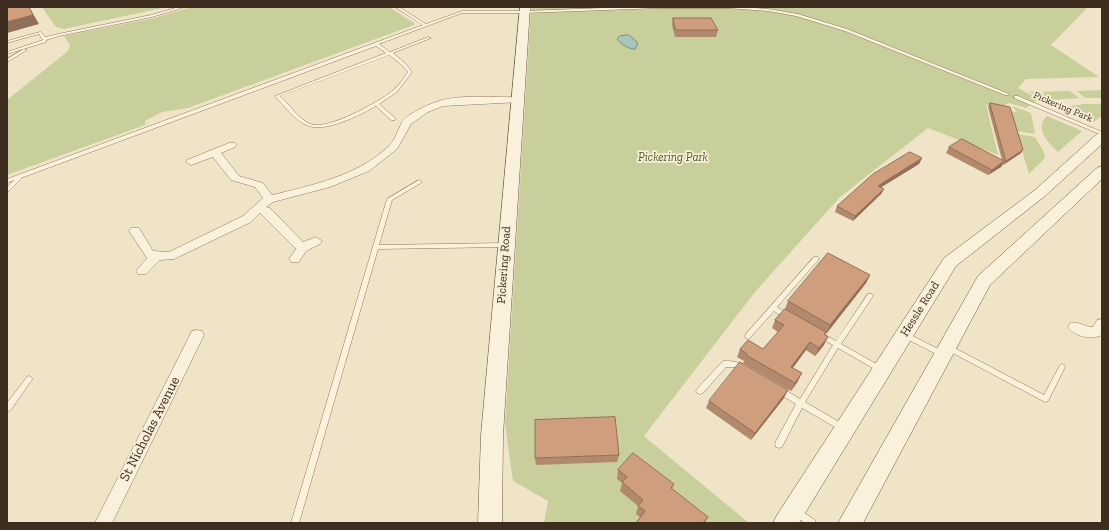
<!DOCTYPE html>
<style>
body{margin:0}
#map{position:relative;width:1109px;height:530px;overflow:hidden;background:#f0e4c8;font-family:"Zilla Slab",serif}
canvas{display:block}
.frame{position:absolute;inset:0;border:8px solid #3d2e20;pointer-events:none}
</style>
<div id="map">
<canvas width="1109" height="530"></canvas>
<div class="frame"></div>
</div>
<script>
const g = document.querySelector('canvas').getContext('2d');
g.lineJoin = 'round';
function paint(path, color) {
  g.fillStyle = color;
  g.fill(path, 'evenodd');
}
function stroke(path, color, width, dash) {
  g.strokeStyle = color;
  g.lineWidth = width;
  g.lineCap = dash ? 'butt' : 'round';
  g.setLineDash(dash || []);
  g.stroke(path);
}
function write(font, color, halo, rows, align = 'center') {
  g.font = font + ' "Zilla Slab",serif';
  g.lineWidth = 3.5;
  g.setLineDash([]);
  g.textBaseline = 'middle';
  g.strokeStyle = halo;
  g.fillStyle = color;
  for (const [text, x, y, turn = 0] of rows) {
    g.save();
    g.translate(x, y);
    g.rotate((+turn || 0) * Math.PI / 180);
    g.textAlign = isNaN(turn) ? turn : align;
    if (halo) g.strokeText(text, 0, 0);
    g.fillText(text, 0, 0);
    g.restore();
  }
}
const green = new Path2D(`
 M42,7h125l-103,22 -8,-2z
 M191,7h198l25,16v2l-226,83 -26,4 -17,9v4l-138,50v-75l61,-49 2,-6 -6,-9 90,-18z
 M531,7h557l-37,38 48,32 -73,2 -8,9 21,11 -13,9 -17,-5 -4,2 3,3 -22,-3 12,50 -70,-27 -88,69 -85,95 -111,144 105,87h-205l4,-22 -35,-20 -8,-57z
 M1102,90v8h-17l-8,-7z
 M1070,91l9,7 -27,2 -24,-8z
 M1084,104h18v12l-9,6 -34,-14z
 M1012,106l19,7 4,21 -20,-3 -6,-20 8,1z
 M1047,116l35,15 -24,21c-10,-10 -24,-23 -11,-36z
 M1017,134l18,3 9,15 1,6 -16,16z`);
const water = new Path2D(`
 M629,35l9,8 -3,6c-5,1 -14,-5 -18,-10l3,-3z`);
const lane = new Path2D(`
 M179,7h6l-33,10 -93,19 -13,4v2l-39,12v-2l36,-12 -4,-6 -32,9v-2l33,-9h1l4,5 13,-3 93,-19z
 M395,7h4l27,17 36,-13h62l106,-4h112l26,2 30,5 49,15 162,65v1h-4l-160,-64 -49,-15 -28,-5 -41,-3h-67l-136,5h-62l-83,31 11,8 38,-15 3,1 -38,15 12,10 7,9 -15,20 -18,12 16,14v2h-4l-15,-14c-16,9 -52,28 -70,19 -11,-5 -23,-20 -31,-29l111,-43 -10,-7 -355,132v1l-12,12 -2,1v-5l7,-7 -7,3v-4l416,-154zM389,55l13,10 6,7c-5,7 -9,14 -16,19 -13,11 -65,40 -82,33 -11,-5 -21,-20 -30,-28z
 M24,49l3,1 -20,12v-3z
 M1014,96h4l84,36v3l-88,-37z
 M419,180l2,1 1,1 -1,1 -29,17 -13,45 126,-2 3,2 -3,2 -127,2 -79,274h-8l96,-324z
 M814,257h4l1,2 -42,48 13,8 1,2 -1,2h-4l-12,-8 -24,27 -2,1 -2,-1 -1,-2 1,-2z
 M868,294h4l1,2 -32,48 41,23 1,2 -1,2 -2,1 -2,-1 -40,-23 -33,54 41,24 1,2 -1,2 -3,1 -3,-1 -38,-22 -20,39 -3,1 -3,-1 -1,-3 1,-3 20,-37 -20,-12 -1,-2 1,-2 3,-1 3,1 18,11 33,-54 -15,-8 -1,-2 1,-2 2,-1 2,1 14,8z
 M905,332l39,20 1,2 -1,2 -2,1 -2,-1 -37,-19 -1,-2 1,-2z
 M949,345l95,50 16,-30 2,-1 2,1 1,2 -17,34 -3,1 -98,-52 -1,-2 1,-2z
 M724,361c9,0 16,0 22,8l-1,2 -2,1 -8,-5h-9l-23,26 -3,1 -3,-1 -1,-2 1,-2 25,-27z
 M29,376l2,1 2,2 -2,2 -21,30 -3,1v-9l20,-26z
 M797,508l18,12 1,3h-11l-11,-8 -1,-3 1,-3z`);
const street = new Path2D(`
 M518,97l4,3 -1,2 -78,4 -15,6 -17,12 -14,25 -28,22 -39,16 -57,15 -7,5 4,1 33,34 13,-5 6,4 -2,3 -14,7 -7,11h-8l-2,-3 7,-10 -36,-36 -9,9 -77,37 -14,1 -14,14h-8l-2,-3 11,-13 -18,-27 2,-3h8l14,23 16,1 74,-36 20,-18 -8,-11 -24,-7 -18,-23 -22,8 -5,-3 1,-2 42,-17h6l2,2 -2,2 -14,6 18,23 24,7 9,12c41,-10 85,-19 117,-49 6,-6 9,-16 13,-24 5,-8 27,-18 37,-21 22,-7 55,-3 79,-4z
 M1102,319v16c-9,5 -28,2 -34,-8l2,-4c8,-2 15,4 23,4l4,-7z
 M197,330l5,1 2,4 -92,188h-17l97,-192z`);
const secondary = new Path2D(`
 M520,7h10l-27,428 -1,88h-24l3,-88z
 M1102,133v11l-57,52 -89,70 -157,257h-26l4,-8 167,-257 91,-68 62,-56z
 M1102,166v13l-112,106 -127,238h-25l140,-247 119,-108z`);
const wall = new Path2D(`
 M673,18l45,12 -2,7h-41l-3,-12z
 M990,103l31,50 -18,12v-1l-2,3 -13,8 -42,-22 3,-6 53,13 -14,-53z
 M922,158l-3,6 -38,23 3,2 -3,5 -28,27 -18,-9 2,-6z
 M870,275l-4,8 -40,51 -1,-1 -1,2v10l-9,11 -9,-6 -13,18 5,13 -7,10 -48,-28 1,-2 -7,-4 3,-8h23l15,-17 -6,-4 3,-8 10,-11 3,-8z
 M784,398l-33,42 -45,-32 3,-7z
 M619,455l-2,7 -81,3 -1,-7z
 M618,470l56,14 -2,5 36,28 -3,6h-69l4,-6 -4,-3 2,-8 -18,-15 2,-8 -5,-4z`);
const shadedWall = new Path2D(`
 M29,7l10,17 -32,9v-11z
 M1023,150l-2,3 -18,12 3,-4z
 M922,158l-3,6 -44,27 3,-5z
 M1004,161l-3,6 -13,8 4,-5z
 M884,189l-3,5 -28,27 2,-5z
 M870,275l-4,8 -40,51 4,-9z
 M828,337l-4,8 -9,11 4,-8z
 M810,342l-4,8 -19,25 4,-8z
 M802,373l-4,8 -7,10 4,-8z
 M788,390l-4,8 -33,42 4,-7z`);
const building = new Path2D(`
 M7,7h22l4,8 -26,7z
 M673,18h38l7,12h-42z
 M990,103l20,4 13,43 -17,11z
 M962,139l42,22 -12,9 -43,-23z
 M910,152l12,6 -44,28 6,3 -29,27 -18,-10 36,-32z
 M828,253l42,22 -40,50 -42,-24z
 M785,309l41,23 -2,2 4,3 -9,11 -9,-6 -19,25 11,6 -7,10 -49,-28 1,-1 -7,-5 8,-9 15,9 21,-24 -9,-5z
 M740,362l48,28 -33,43 -46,-32z
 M615,417l4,38 -84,3v-38z
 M633,453l41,31 -3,4 37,29 -5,6h-67l9,-12 -7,-5 5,-6 -21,-18 5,-5 -9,-7z`);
const farStreetnames = [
 ["Pickering Park",1063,107,23]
];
const parkNames = [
 ["Pickering Park",673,158]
];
const streetNames = [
 ["Pickering Road",504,265,-86],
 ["Hessle Road",920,309,-58]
];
const nearStreetnames = [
 ["St Nicholas Avenue",150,429,-63]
];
paint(green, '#c9cf9b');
paint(water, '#a9c4bc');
stroke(water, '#6f938a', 1);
stroke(lane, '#8d765c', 1);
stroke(street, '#8d765c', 1);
stroke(secondary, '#6f573f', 1);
paint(lane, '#faf1dc');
paint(street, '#faf1dc');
paint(secondary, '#faf1dc');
paint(wall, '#b2896c');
paint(shadedWall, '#916f58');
paint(building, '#cf9f7d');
stroke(building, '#916f58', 1);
write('10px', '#3d2e20', '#f7eed8', farStreetnames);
write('italic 12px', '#4d5a26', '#f7eed8', parkNames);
write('12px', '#3d2e20', '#f7eed8', streetNames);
write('14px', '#3d2e20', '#f7eed8', nearStreetnames);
</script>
